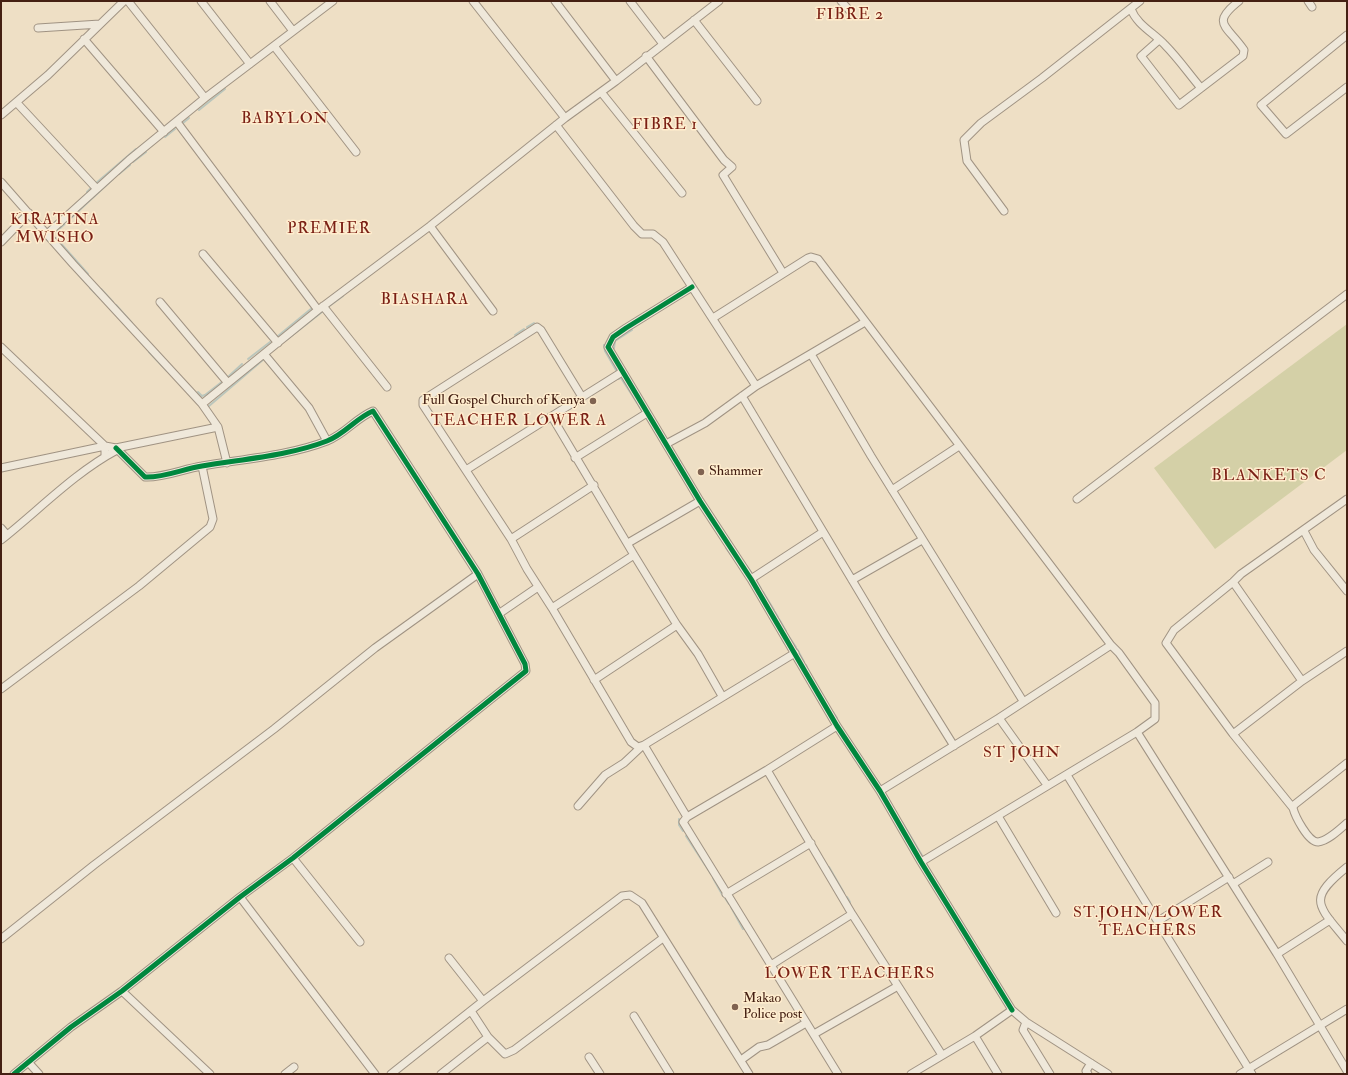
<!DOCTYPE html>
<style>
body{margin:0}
#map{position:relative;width:1348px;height:1075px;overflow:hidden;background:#eedfc5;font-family:"IM FELL Double Pica",serif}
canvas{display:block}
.frame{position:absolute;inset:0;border:2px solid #442013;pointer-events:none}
</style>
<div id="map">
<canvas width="1348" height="1075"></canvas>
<div class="frame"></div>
</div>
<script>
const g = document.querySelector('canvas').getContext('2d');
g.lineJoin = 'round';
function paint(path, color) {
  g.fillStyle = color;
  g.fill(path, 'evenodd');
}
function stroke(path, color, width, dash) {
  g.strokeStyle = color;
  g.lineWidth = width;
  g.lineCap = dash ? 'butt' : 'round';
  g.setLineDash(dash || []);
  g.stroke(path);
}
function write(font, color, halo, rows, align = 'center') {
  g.font = font + ' "IM FELL Double Pica",serif';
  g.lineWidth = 3;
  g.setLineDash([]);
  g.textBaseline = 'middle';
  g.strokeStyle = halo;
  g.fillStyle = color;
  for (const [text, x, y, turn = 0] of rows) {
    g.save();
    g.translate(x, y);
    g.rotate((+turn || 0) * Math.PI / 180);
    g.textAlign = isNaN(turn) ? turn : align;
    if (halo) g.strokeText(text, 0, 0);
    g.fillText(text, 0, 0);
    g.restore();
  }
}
const green = new Path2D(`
 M1347,324v126l-132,99 -61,-81z`);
const stream = new Path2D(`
 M199,110l26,-21
 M183,123l6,-5
 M165,137l10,-8
 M133,162l13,-10
 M119,174l11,-9
 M95,184l41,-35
 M87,192l5,-5
 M57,231l56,-52
 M56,238l32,36
 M78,274l9,10
 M90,288l13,13
 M101,289l12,13
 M116,305l16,18
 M328,307l15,-11
 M527,327l7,-4
 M515,335l9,-6
 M278,336l34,-28
 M285,341l37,-29
 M604,345l1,6 11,19
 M614,348l1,-7 17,-11
 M149,352l18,19
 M248,359l22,-17
 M229,376l13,-12
 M618,379l3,-1 22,34
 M198,392l4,4 3,-1 18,-14
 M209,406l55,-47
 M726,548l5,7
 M741,558l10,14
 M756,580l5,9
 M763,592l11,18
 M775,612l3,5
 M779,619l7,12
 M787,634l9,13
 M782,639l3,5
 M797,649l7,13
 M806,665l3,7
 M833,712l4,6
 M853,757l4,5
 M679,819v6l4,6
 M902,822l21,35
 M686,836l25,38
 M829,867l15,26
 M713,878l10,18
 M847,897l3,5
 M725,898l4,6
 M731,907l12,22`);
const minor = new Path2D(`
 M128,1l77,97
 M201,1l49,63
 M270,1l23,30
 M473,1l92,117
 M555,1l61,80
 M630,1l33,43
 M841,1l9,10
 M1308,1l4,6
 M1131,9c6,16 23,24 34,36 13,13 24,29 36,43
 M694,20l63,81
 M38,28l62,-4
 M1347,35l-86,70 25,29 61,-47
 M84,39l80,93
 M1159,40l-18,16 38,49 64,-49 1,-6c-17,-25 -34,-26 -5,-49
 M274,46l82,106
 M646,56l78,104 8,7 -9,8 60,98
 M601,92l81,101
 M17,103l79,85
 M1,115l47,-40 76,-74
 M177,122l141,188
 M556,125l78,101 8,8h11l10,8 93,144
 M1,182l72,82 129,140 16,23 9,36
 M1004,211l-37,-50 -3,-21 17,-17 61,-45 98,-77
 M430,226l63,85
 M47,234l82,-74 76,-62 128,-97
 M1,242l28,-29
 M203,254l75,89
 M692,287l-66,41 -13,9 -5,10 92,154 51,78 86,147 43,65 41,71 91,148
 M160,302l68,81
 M323,306l64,81
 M713,318l95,-60 3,-1 7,2 293,386 -112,73 -119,73
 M1,347l104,99v10
 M264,354l45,54 18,33
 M811,354l60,102 152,245
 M742,396l143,239 69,111
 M582,397l-41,-67 -4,-3 -111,71 -3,2v5l88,134 16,30 25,39 79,134 7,5 6,-2 151,-92
 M202,404l116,-94 112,-84 135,-108 51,-37 103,-80
 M552,417l82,138 43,70 21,29 24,42
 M666,444l39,-21 51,-37 109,-64
 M575,458l72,-45
 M1,468l104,-22 11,2 102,-21
 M466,470l156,-98
 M892,490l67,-44
 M1077,499l270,-205
 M1,528l6,7
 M1304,531l10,19 33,41
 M511,539l83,-54
 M1,540c38,-30 73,-67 116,-90
 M628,543l72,-42
 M751,579l72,-47
 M852,580l70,-40
 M1233,582l69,99
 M552,608l82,-53
 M500,613l38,-26
 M594,680l83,-55
 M1,689l138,-103 71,-59 3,-8 -11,-53
 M999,718l48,67
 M837,726l-70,44 -80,47 -4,5 155,252
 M1137,732l140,222 70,117
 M1233,734l69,-53 45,-30
 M644,745l43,72
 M1347,763l-53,42 -1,3c2,8 15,34 25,34 10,-1 22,-13 29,-19
 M767,770l85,144 90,141
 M1067,775l185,299
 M578,806l27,-31 19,-12 17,-16
 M1293,808l-60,-74 -67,-91 8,-13 59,-48 8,-8 106,-75
 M998,816l58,97
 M293,858l67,84
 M921,862l216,-130 18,-13v-16l-36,-50 -8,-8
 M1347,867c-41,33 -29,38 0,74
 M1233,884l35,-22
 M726,894l85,-51
 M240,897l135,177
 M1158,921l71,-44
 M1,939l93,-74 180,-136 101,-81 103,-74
 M1277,954l53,-34
 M449,958l34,43
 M771,965l81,-51
 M122,991l88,83
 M471,1011l17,26 17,17 9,-4 149,-112
 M634,1016l36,58
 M1026,1022l-3,8 27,44
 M814,1034l84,-48
 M975,1036l23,38
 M589,1057l11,17
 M741,1060l18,-13 9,-2 38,-22
 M29,1063l10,11
 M14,1074l57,-47 51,-36 118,-94 53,-39 233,-187 -1,-7 -47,-90 -105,-163c-17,7 -28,23 -46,30 -39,15 -84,18 -125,25 -19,3 -39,12 -57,11l-29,-29
 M285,1074l9,-7
 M391,1074l92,-73 139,-105 8,-1 12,8 107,171
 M441,1074l47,-37
 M911,1074l64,-38 37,-26 14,12 82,52
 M1088,1074l-2,-3 5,-8
 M1240,1074l107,-65`);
const cycleway = new Path2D(`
 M692,287l-66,41 -13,9 -5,10 92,154 51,78 86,147 43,65 41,71 91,148
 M14,1074l57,-47 51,-36 118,-94 53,-39 233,-187 -1,-7 -47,-90 -105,-163c-17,7 -28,23 -46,30 -39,15 -84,18 -125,25 -19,3 -39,12 -57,11l-29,-29`);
const markers = [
 [593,401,4,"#806351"],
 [701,472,4,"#806351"],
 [735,1007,4,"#806351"]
];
const poiNames = [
 ["Full Gospel Church of Kenya",585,401,"right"],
 ["Shammer",709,472],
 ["Makao",743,999],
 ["Police post",743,1015]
];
const quarterNames = [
 ["FIBRE 2",850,16],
 ["BABYLON",285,120],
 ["FIBRE 1",665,126],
 ["KIRATINA",55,221],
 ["MWISHO",55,239],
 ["PREMIER",329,230],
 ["BIASHARA",425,301],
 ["TEACHER LOWER A",519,422],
 ["BLANKETS C",1269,477],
 ["ST JOHN",1022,754],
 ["ST.JOHN/LOWER",1148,914],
 ["TEACHERS",1148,932],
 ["LOWER TEACHERS",850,975]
];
paint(green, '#d4d0a7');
stroke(stream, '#bbc6bc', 2);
stroke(minor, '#a09383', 9);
stroke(minor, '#efe8da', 7);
stroke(cycleway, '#00873e', 5);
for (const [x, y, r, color] of markers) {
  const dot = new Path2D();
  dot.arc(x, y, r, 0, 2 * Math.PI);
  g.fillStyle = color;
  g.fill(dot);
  stroke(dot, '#ffedce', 1.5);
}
write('14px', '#442013', '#ffedce', poiNames, 'left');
g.letterSpacing = '1px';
write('16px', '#7a1f14', '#ffedce', quarterNames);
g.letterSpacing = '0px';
</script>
